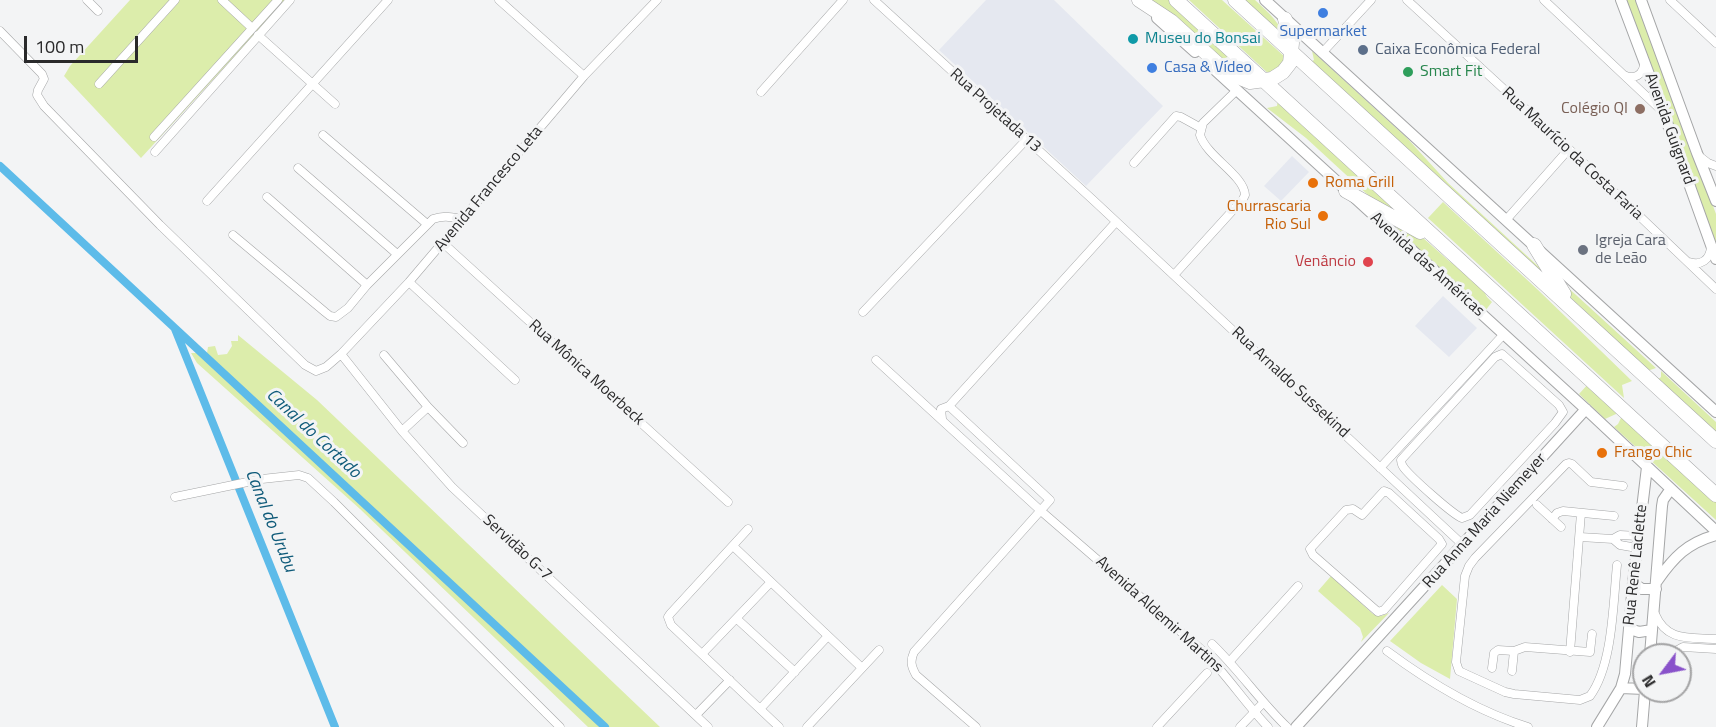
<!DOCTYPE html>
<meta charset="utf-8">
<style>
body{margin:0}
#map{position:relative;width:1716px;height:727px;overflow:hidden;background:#f3f4f5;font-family:"Titillium Web",sans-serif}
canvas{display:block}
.north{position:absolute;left:1632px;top:643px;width:60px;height:60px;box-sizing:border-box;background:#f3f4f5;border:2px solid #a3a3a4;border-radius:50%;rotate:238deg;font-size:16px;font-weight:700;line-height:24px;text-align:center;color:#2a2a2b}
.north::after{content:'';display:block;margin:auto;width:21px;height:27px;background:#8952ca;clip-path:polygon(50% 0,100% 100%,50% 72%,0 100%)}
.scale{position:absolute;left:24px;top:36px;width:114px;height:27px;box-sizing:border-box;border:3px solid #2a2a2b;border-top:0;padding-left:8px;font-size:18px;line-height:21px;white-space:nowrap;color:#2a2a2b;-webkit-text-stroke:4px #f3f4f5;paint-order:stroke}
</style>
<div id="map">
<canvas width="1716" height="727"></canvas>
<div class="north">N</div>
<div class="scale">100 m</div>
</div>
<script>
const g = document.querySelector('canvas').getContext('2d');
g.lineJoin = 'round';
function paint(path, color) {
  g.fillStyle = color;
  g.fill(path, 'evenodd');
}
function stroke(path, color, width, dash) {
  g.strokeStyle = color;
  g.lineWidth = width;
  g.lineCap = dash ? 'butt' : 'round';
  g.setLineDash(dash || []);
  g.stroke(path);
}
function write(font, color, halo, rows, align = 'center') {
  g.font = font + ' "Titillium Web",sans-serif';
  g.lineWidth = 6;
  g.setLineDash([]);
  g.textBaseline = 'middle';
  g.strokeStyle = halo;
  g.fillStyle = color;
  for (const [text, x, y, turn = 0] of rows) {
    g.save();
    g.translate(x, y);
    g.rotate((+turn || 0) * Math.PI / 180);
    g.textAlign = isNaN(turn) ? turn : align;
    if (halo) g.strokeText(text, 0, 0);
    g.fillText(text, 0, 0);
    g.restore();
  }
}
const built = new Path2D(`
 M986,0h68l109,106 -77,80 -147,-136z
 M1292,156l17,16 -28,29 -17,-15z
 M1443,296l34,32 -28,29 -34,-31z`);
const green = new Path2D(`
 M130,0h156l-145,158 -77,-82 6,-10z
 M1151,0h20l85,77 -24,-7z
 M1189,0h33l63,57 -2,8 -12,11z
 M1241,0h14c14,13 26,23 31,42z
 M1626,0h10l80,214v31z
 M1312,51l95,87 41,45 103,95 8,13 -250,-228 5,-3z
 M1278,98l134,123 -43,-25 -63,-58 -39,-30 10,-2z
 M1443,202l94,87 95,92 -10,4 2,13 -196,-180z
 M1382,214l40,23 27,24 22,16 10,9 6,11 5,5 -7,9z
 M1564,284l92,84 -6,2v6l-33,-35 -46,-43z
 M238,335l79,65 343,327h-72l-228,-218 -163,-146 -6,-10h16l1,-6 7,-1 3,9 9,-1 5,-8 -1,-5h7z
 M1661,371l55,51v15l-60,-56 5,-4z
 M1589,383l27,26v5l-11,5 -26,-25z
 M1621,418h4l91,84v18l-102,-93 4,-3z
 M1331,576l42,38 8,2 8,-3 -28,29 2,-5 -3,-9 -42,-37z
 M1442,585l15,14 -7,80 -29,-16 -31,-22z`);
const canal = new Path2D(`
 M0,166l605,561
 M175,329l160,398`);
const street = new Path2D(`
 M87,0l11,11
 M222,0l30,28
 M499,0l85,76
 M874,0l218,199 371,346
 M1407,0l162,149 147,140
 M1544,0l117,110
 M1670,0l46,43
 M0,31l42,43 2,5 -6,11 -1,5 7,11 116,119 145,140 11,6 10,-4 15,-13 68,-72 175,-206 73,-76
 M258,35l77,69
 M1322,53l49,-53
 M1624,75c10,5 20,0 20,-12
 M99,84l76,-84
 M761,92l82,-92
 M323,135l104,89
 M154,137l124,-137
 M155,152l135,-152
 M1699,156l9,7 8,3
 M1134,163l42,-47 5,1 20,11
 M298,168l99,86
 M267,197l100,88
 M207,201l181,-201
 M1506,220l63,-71
 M233,235l92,77 5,4 6,1 12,-9 19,-23 66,-66c11,-4 18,-2 29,0
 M443,243l285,259
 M1689,262c12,4 21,-2 22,-15
 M1174,275l69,-76 2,-4c-1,-20 -38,-38 -45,-60l3,-12 34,-33
 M409,282l106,98
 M863,312l164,-173
 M341,354l61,77 50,56 256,240
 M1502,354l57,51 4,7 -8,11 -85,92 -8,3c-10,-4 -50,-40 -58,-50 -3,-4 -2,-3 -3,-8l94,-103z
 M384,355l44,52 -26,24
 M876,360l165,151 162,140c24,24 42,52 65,76
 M949,406l167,-184
 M428,407l35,36
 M942,419l-1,-10 8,-3 101,94 -136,152c-4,9 -3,14 2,23l60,52
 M1380,468l124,-134
 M1384,491l5,2 50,46 3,5 -58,66 -6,2 -65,-57 -3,-6 36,-39 7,-1 9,6z
 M175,497l87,-18 37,-4 9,3 26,24 226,225
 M1537,505l24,22
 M1552,519l5,-6 6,-2 51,5
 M748,529l-78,85 -2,3 3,8 89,84 68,-73
 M1580,537l33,2
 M733,546l129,122
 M1637,548l-17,-3 -7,-6 7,-4 18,1
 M1617,565c-4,38 -4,100 -27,131l-10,4 -66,-6 -9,-2 -46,-21 -3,-9 9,-86 4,-10 6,-8 91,-94 3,-1 3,1 19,18 32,4
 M1655,614c12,28 34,23 61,25
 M737,619l58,53
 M1212,644c27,26 48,57 75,83
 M1387,651c43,32 89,60 141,76
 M1570,652l11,-139
 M703,653l68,-71
 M1669,655l14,-8 33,2
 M1230,661l68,-75
 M1492,668l2,-15 4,-3 16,1 11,-4 65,5 2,-18
 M1512,671l2,-20
 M760,709l19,18
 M696,715l34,-35
 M807,727l72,-77
 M1157,727l50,-54
 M1240,727l23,-24`);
const secondary = new Path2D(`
 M1265,0l451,412
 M1621,0l43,114 52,145
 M1641,0l56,153 19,48
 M1157,18l38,34
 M1215,70l375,343 126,118
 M1657,581c17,-24 30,-38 59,-46
 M1633,583l9,6h14
 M1630,629l9,3 13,-2
 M1650,655l12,-149 1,-6 7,-10
 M1621,688l23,1
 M1296,727l290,-318
 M1597,727l24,-39 4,-14 8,-91 14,-116
 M1642,727l3,-36`);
const highway = new Path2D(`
 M1139,0l32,21 57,52 22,9 22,-3 11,-7 7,-9 2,-20 -7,-24
 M1176,0l540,495
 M1235,0l481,441
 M1346,191l74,41
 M1534,245l30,49`);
const markers = [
 [1323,13,6,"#3f7fe0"],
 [1133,39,6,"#0f9aa8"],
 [1363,50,6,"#5c6f8a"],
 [1152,68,6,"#3f7fe0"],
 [1408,72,6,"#2e9e5b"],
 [1640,109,6,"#8d6e63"],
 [1313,183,6,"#e8710a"],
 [1323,216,6,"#e8710a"],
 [1583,250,6,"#6b7280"],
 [1368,262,6,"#e0444e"],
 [1602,453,6,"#e8710a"]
];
const shopNames = [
 ["Supermarket",1323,32],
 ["Casa & Vídeo",1164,68,"left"]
];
const cultureNames = [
 ["Museu do Bonsai",1145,39]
];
const serviceNames = [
 ["Caixa Econômica Federal",1375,50]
];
const leisureNames = [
 ["Smart Fit",1420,72]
];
const educationNames = [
 ["Colégio QI",1628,109]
];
const streetNames = [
 ["Rua Projetada 13",995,111,42],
 ["Avenida Guignard",1669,129,70],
 ["Rua Maurício da Costa Faria",1572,154,43],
 ["Avenida Francesco Leta",489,189,-50],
 ["Avenida das Américas",1427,265,42],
 ["Rua Mônica Moerbeck",586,373,42],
 ["Rua Arnaldo Sussekind",1290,383,43],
 ["Rua Anna Maria Niemeyer",1485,521,-48],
 ["Servidão G-7",517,548,43],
 ["Rua Renê Laclette",1636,565,-84],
 ["Avenida Aldemir Martins",1159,615,42]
];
const foodNames = [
 ["Roma Grill",1325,183],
 ["Churrascaria",1311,207,"right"],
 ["Rio Sul",1311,225,"right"],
 ["Frango Chic",1614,453]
];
const worshipNames = [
 ["Igreja Cara",1595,241],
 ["de Leão",1595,259]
];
const healthNames = [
 ["Venâncio",1356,262]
];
const waterNames = [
 ["Canal do Cortado",313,434,43],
 ["Canal do Urubu",270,521,68]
];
paint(built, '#e5e8f0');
paint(green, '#dcedab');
stroke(canal, '#5dbbe9', 8);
stroke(street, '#a5a6a7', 9);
stroke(secondary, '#a5a6a7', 12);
stroke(highway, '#a5a6a7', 15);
stroke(street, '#fff', 8);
stroke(secondary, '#fff', 10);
stroke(highway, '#fff', 14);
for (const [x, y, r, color] of markers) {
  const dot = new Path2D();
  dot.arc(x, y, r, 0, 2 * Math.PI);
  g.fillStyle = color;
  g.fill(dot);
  stroke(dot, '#f3f4f5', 2);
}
write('16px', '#366cbe', '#f3f4f5', shopNames);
write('16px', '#0d838f', '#f3f4f5', cultureNames, 'left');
write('16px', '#4e5e75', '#f3f4f5', serviceNames, 'left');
write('16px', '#27864d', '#f3f4f5', leisureNames, 'left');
write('16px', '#785e54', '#f3f4f5', educationNames, 'right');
write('16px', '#2a2a2b', '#f3f4f5', streetNames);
write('16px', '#c56008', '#f3f4f5', foodNames, 'left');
write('16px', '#5b616d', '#f3f4f5', worshipNames, 'left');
write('16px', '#be3a42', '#f3f4f5', healthNames, 'right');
write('italic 18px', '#0e5a79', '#f3f4f5', waterNames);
</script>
